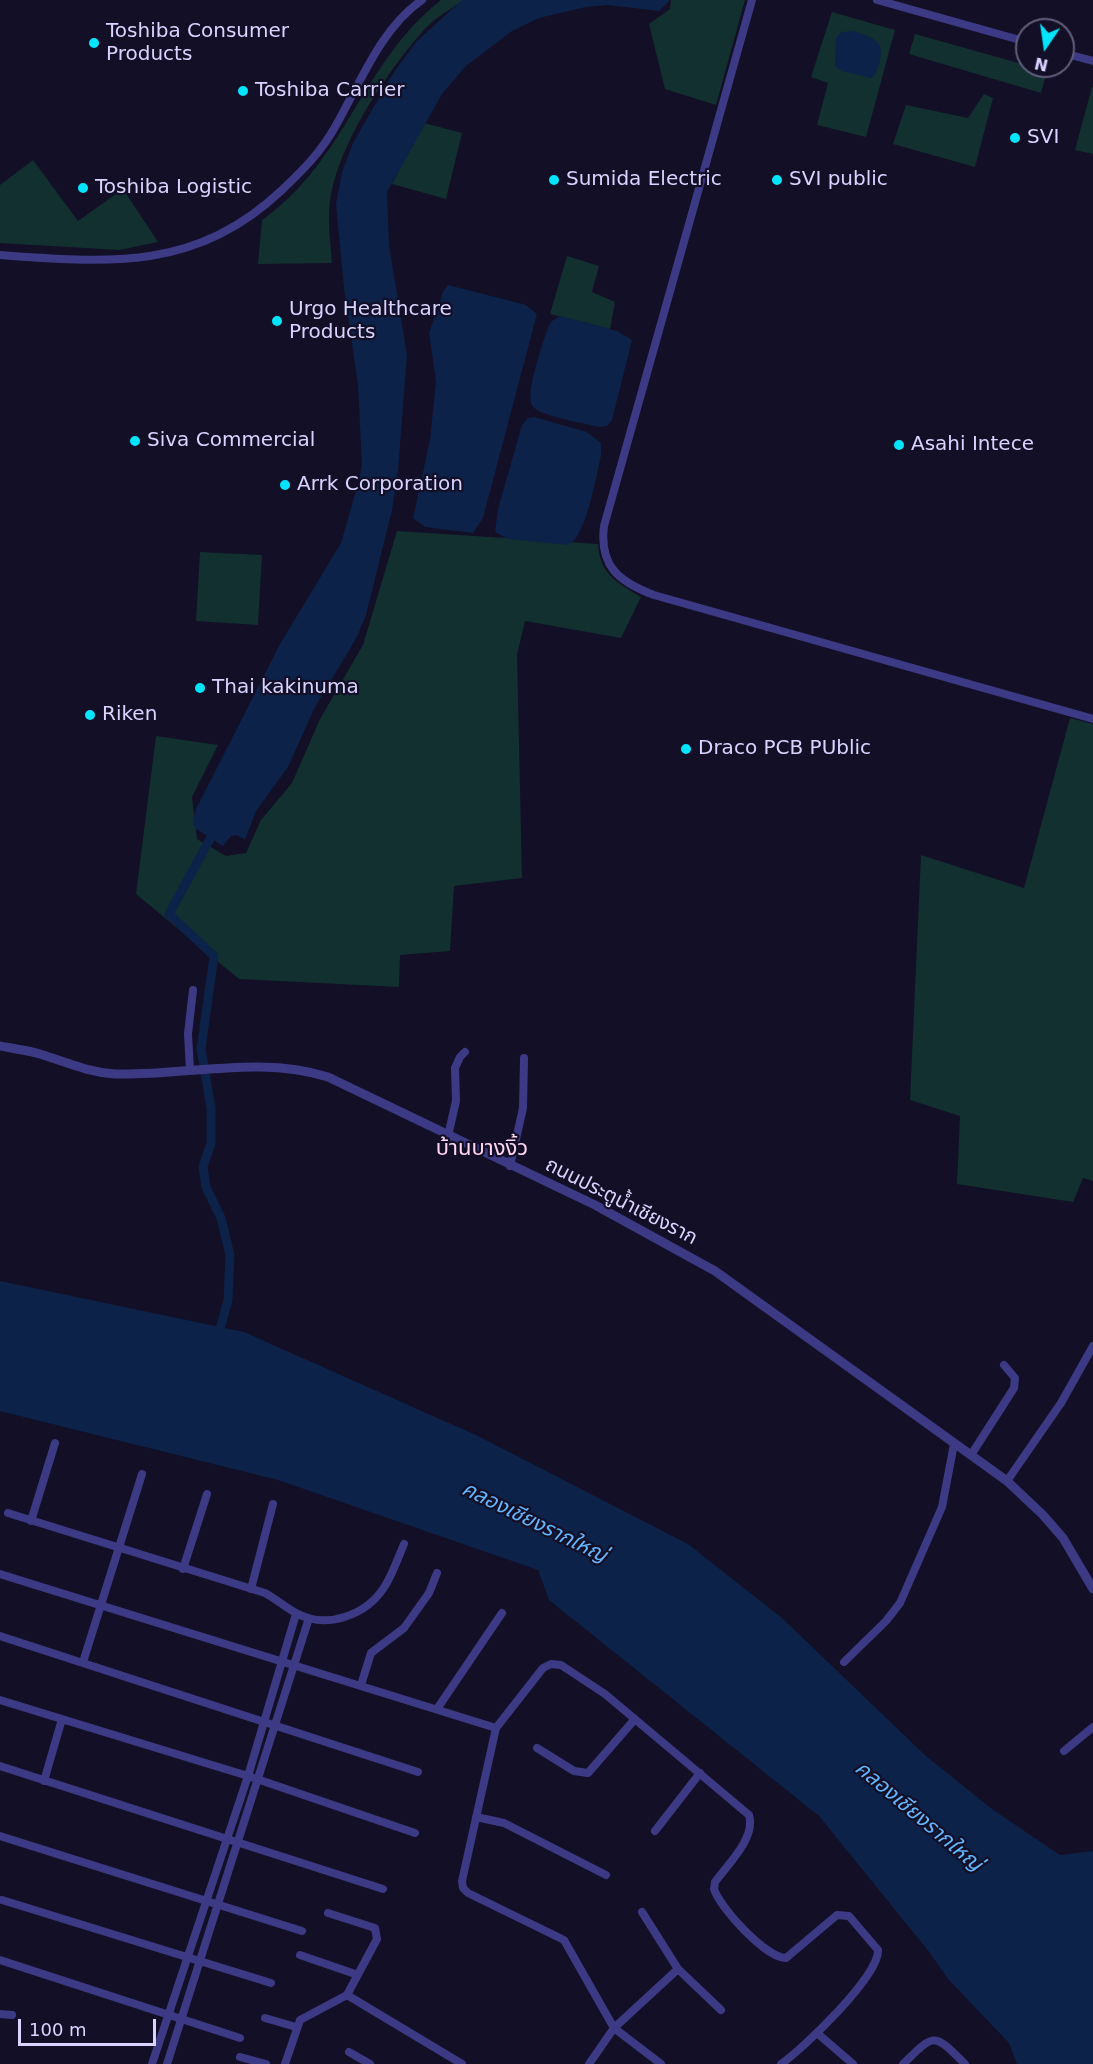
<!DOCTYPE html>
<meta charset="utf-8">
<style>
body{margin:0}
#map{position:relative;width:1093px;height:2064px;overflow:hidden;background:#130f26;font-family:"DejaVu Sans",sans-serif}
canvas{display:block}
.north{position:absolute;left:1015px;top:18px;width:60px;height:60px;box-sizing:border-box;background:#130f26;border:2px solid #625e7d;border-radius:50%;rotate:193deg;font-size:16px;font-weight:700;line-height:24px;text-align:center;color:#d9d4ff}
.north::after{content:'';display:block;margin:auto;width:21px;height:27px;background:#00e5ff;clip-path:polygon(50% 0,100% 100%,50% 72%,0 100%)}
.scale{position:absolute;left:18px;top:2019px;width:138px;height:27px;box-sizing:border-box;border:3px solid #d9d4ff;border-top:0;padding-left:8px;font-size:18px;line-height:21px;white-space:nowrap;color:#d9d4ff;-webkit-text-stroke:4px #130f26;paint-order:stroke}
</style>
<div id="map">
<canvas width="1093" height="2064"></canvas>
<div class="north">N</div>
<div class="scale">100 m</div>
</div>
<script>
const g = document.querySelector('canvas').getContext('2d');
g.lineJoin = 'round';
function paint(path, color) {
  g.fillStyle = color;
  g.fill(path, 'evenodd');
}
function stroke(path, color, width, dash) {
  g.strokeStyle = color;
  g.lineWidth = width;
  g.lineCap = dash ? 'butt' : 'round';
  g.setLineDash(dash || []);
  g.stroke(path);
}
function write(font, color, halo, rows, align = 'center') {
  g.font = font + ' "DejaVu Sans","Noto Sans Thai",sans-serif';
  g.lineWidth = 4.5;
  g.setLineDash([]);
  g.textBaseline = 'middle';
  g.strokeStyle = halo;
  g.fillStyle = color;
  for (const [text, x, y, turn = 0] of rows) {
    g.save();
    g.translate(x, y);
    g.rotate((+turn || 0) * Math.PI / 180);
    g.textAlign = isNaN(turn) ? turn : align;
    if (halo) g.strokeText(text, 0, 0);
    g.fillText(text, 0, 0);
    g.restore();
  }
}
const green = new Path2D(`
 M441,0h22c-13,10 -30,19 -40,31 -36,41 -76,101 -90,154 -7,25 -3,52 -1,78l-74,1 4,-44c85,-60 99,-157 179,-220z
 M671,0h74l-29,105 -51,-16 -16,-65 21,-15z
 M832,12l63,18 -29,107 -49,-12 11,-42 -17,-6z
 M915,34l132,37 -6,22 -132,-39z
 M1092,87h1v67l-18,-4z
 M984,94l9,4 -18,69 -82,-23 13,-39 62,13z
 M424,123l38,10 -16,66 -54,-15z
 M33,160l45,61 45,-32 35,53 -39,8 -119,-7v-58z
 M567,256l32,10 -7,26 23,10 -5,27 -60,-15z
 M397,531l201,13c2,31 19,38 43,53l-20,41 -96,-17 -8,34 5,223 -68,8 -4,65 -50,4 -1,32 -160,-8 -103,-85 20,-158 62,9 -26,52 5,42 29,17 20,-3 15,-33 31,-37 28,-64 43,-74z
 M200,552l62,3 -4,70 -62,-4z
 M1070,718l23,6v457l-10,-3 -10,24 -116,-18 3,-68 -50,-16 11,-245 103,33z`);
const water = new Path2D(`
 M462,0h208l-11,11 -52,-6 -21,2 -47,11 -27,13 -46,35 -24,28 -55,98 2,53 18,110 -9,116 -6,39 -26,105 -9,22 -42,70 -27,60 -32,44 -11,29 -8,-5 -6,1 -8,10 -28,-18 -2,-4 3,-15 84,-165 61,-101 18,-63 3,-15 -4,-80 -14,-97 -8,-84 6,-32 11,-29 41,-71 23,-31z
 M854,31c7,3 18,5 23,11 8,7 2,29 -5,36l-31,-7 -6,-5 1,-29 6,-5z
 M448,285l78,20 11,9 -54,204 -10,15 -48,-6 -12,-9 17,-78 6,-59 -7,-48 14,-41z
 M561,316l56,15 15,9 -20,80 -5,6 -8,1c-15,-4 -56,-10 -66,-20 -10,-11 11,-66 15,-80l4,-6z
 M534,417l53,15 14,11v13c-5,20 -15,82 -33,89l-60,-6 -13,-7 3,-23 24,-84 6,-7z
 M0,1281l244,51 234,104 210,108 94,74 144,138 66,53 68,46 33,-4v213h-76l-8,-21 -61,-64 -18,-26 -111,-137 -270,-216 -11,-30 -260,-90 -278,-69z`);
const canal = new Path2D(`
 M216,828l-47,86 45,42 -13,93 10,59v35l-8,24 3,20 15,31 9,37 -2,45 -11,40`);
const minor = new Path2D(`
 M752,0l-148,526c-5,40 15,56 50,69l439,124
 M877,0l150,42
 M1063,53l30,8
 M0,255c110,8 196,16 282,-65 21,-20 39,-38 53,-63 25,-43 45,-98 87,-127
 M190,1070l-2,-36 5,-44
 M448,1136l8,-35 -1,-33 5,-11 5,-5
 M510,1166l13,-58 1,-50
 M971,1455l43,-67 1,-10 -11,-13
 M1007,1481l54,-78 32,-57
 M8,1513l257,80c11,6 20,14 31,20 31,17 71,2 89,-27 8,-13 13,-28 19,-42
 M31,1521l24,-78
 M183,1569l24,-75
 M0,1574l496,154
 M251,1589l22,-85
 M0,1636l418,136
 M83,1662l59,-188
 M844,1662l42,-41 14,-18 42,-96 12,-63
 M361,1685l10,-32 33,-25 25,-35 8,-20
 M0,1700l248,76 167,57
 M437,1709l65,-96
 M537,1748l37,23 14,2 47,-54
 M1064,1751l29,-24
 M0,1766l383,123
 M44,1781l18,-62
 M476,1817l28,6 102,52
 M655,1831l45,-58
 M0,1836l302,95
 M2,1900l269,83
 M642,1912l36,57 43,41
 M300,1955l58,20
 M0,1960l240,78
 M347,1995l115,69
 M0,2014l12,1
 M265,2018l31,9
 M817,2033l36,31
 M349,2052l21,12
 M240,2057l26,7
 M152,2064l96,-288 48,-162
 M167,2064l142,-446
 M285,2064l15,-44 47,-25 30,-56 -2,-11 -47,-15
 M589,2064l25,-36 64,-59
 M661,2064l-47,-36 -50,-88 -96,-47 -5,-5 -1,-7 34,-153 47,-60 8,-4 10,1 44,29 144,121c7,23 -21,49 -34,67l-1,7c6,19 52,69 72,69l51,-43 12,1 29,34c2,25 -75,99 -97,114
 M903,2064c32,-31 30,-32 62,0`);
const tertiary = new Path2D(`
 M0,1046c13,3 27,4 40,8 26,8 47,18 75,20 70,2 145,-19 213,3l267,128 120,66 292,210 36,34 20,23 30,51`);
const markers = [
 [94,43,6,"#00e5ff"],
 [243,91,6,"#00e5ff"],
 [1015,138,6,"#00e5ff"],
 [554,180,6,"#00e5ff"],
 [777,180,6,"#00e5ff"],
 [83,188,6,"#00e5ff"],
 [277,321,6,"#00e5ff"],
 [135,441,6,"#00e5ff"],
 [899,445,6,"#00e5ff"],
 [285,485,6,"#00e5ff"],
 [200,688,6,"#00e5ff"],
 [90,715,6,"#00e5ff"],
 [686,749,6,"#00e5ff"]
];
const poiNames = [
 ["Toshiba Consumer",106,32],
 ["Products",106,55],
 ["Toshiba Carrier",255,91],
 ["SVI",1027,138],
 ["Sumida Electric",566,180],
 ["SVI public",789,180],
 ["Toshiba Logistic",95,188],
 ["Urgo Healthcare",289,310],
 ["Products",289,333],
 ["Siva Commercial",147,441],
 ["Asahi Intece",911,445],
 ["Arrk Corporation",297,485],
 ["Thai kakinuma",212,688],
 ["Riken",102,715],
 ["Draco PCB PUblic",698,749]
];
const streetNames = [
 ["ถนนประตูน้ำเชียงราก",621,1202,27]
];
const waterNames = [
 ["คลองเชียงรากใหญ่",534,1523,26],
 ["คลองเชียงรากใหญ่",918,1817,40]
];
const quarterNames = [
 ["บ้านบางงิ้ว",482,1149]
];
paint(green, '#12302f');
paint(water, '#0c2248');
stroke(canal, '#0c2248', 9);
stroke(minor, '#3d3a85', 8);
stroke(tertiary, '#3d3a85', 9);
for (const [x, y, r, color] of markers) {
  const dot = new Path2D();
  dot.arc(x, y, r, 0, 2 * Math.PI);
  g.fillStyle = color;
  g.fill(dot);
  stroke(dot, '#130f26', 2);
}
write('20px', '#d9d4ff', '#130f26', poiNames, 'left');
write('20px', '#d9d4ff', '#130f26', streetNames);
write('italic 21px', '#62b6ff', '#130f26', waterNames);
write('22px', '#ffd6f0', '#130f26', quarterNames);
</script>
